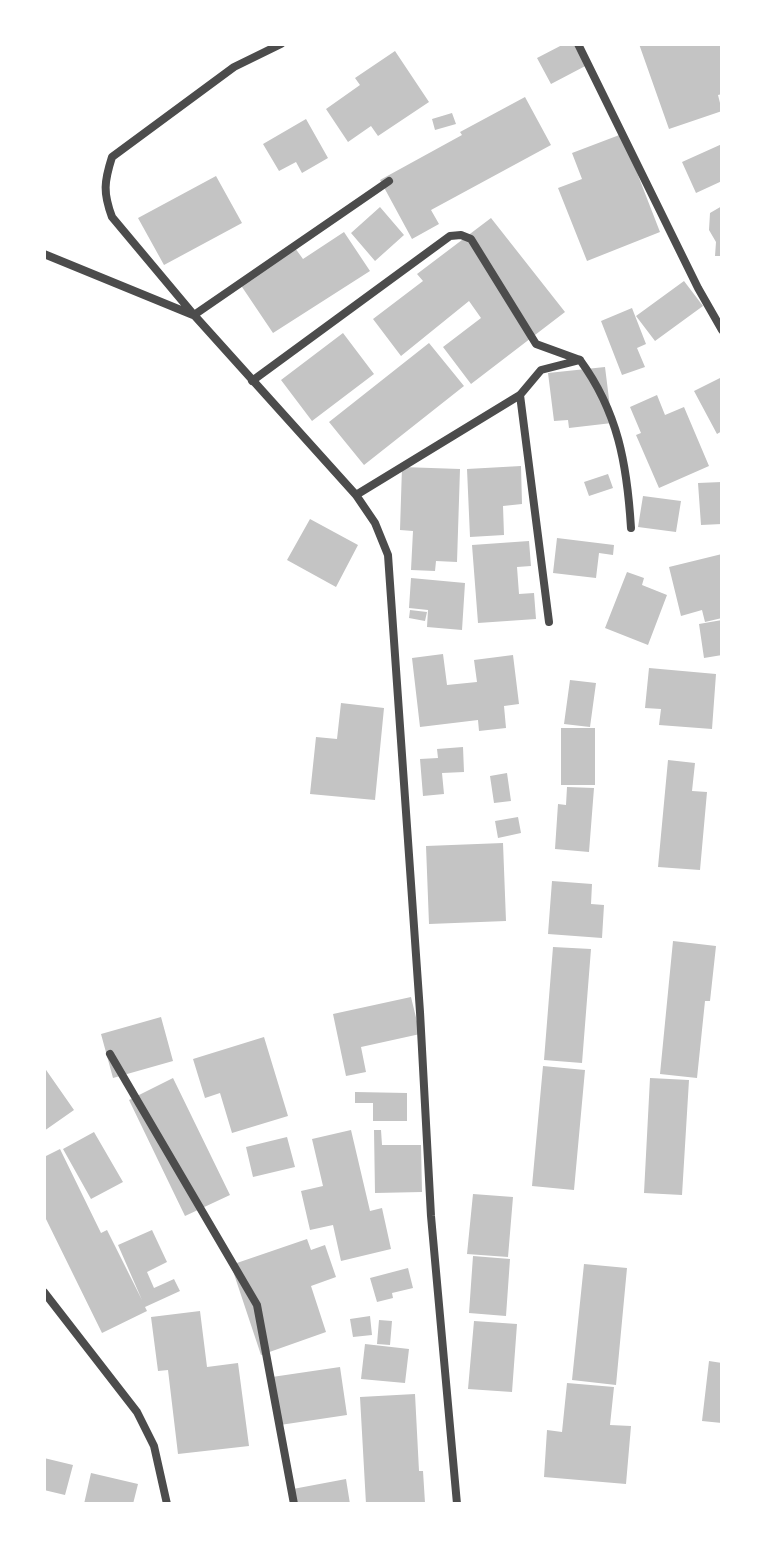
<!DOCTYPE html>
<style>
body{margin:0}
#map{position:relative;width:766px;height:1548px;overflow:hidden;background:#fff;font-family:"Noto Sans",sans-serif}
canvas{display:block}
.frame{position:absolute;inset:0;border:46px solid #fff;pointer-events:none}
</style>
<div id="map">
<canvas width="766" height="1548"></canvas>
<div class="frame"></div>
</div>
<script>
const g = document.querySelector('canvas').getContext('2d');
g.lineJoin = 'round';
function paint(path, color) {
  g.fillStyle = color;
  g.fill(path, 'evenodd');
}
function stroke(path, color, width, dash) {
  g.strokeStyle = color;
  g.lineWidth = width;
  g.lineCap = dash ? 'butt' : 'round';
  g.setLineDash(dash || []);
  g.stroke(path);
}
const building = new Path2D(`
 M564,44h17l10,19 -40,21 -14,-26z
 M639,44h83v50l-4,1 4,16 -53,18z
 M395,51l34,51 -51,34 -7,-10 -23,16 -22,-33 34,-24 -5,-7z
 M525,97l26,48 -120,65 8,14 -27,15 -32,-59 82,-45 -2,-3z
 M452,113l4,11 -21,6 -3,-11z
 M306,119l22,39 -26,15 -6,-11 -17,9 -16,-27z
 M622,134l38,98 -73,29 -29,-73 24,-9 -10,-26z
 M722,144v37l-26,12 -14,-31z
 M216,176l26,47 -78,42 -26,-47z
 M722,206v50h-7l1,-14 -7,-12 1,-17z
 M380,207l24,28 -29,26 -24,-28z
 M491,218l74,94 -94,72 -28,-37 38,-29 -12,-17 -68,55 -28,-37 50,-38 -6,-7z
 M344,232l26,39 -97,62 -33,-49 55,-36 8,11z
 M684,281l19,25 -48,35 -19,-25z
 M632,308l14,36 -9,4 8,19 -23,8 -21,-54z
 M343,333l31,41 -62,47 -31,-41z
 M429,343l35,43 -100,79 -35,-43z
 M605,367l7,56 -43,5 -1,-8 -14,1 -6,-48z
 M722,377v54l-5,3 -23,-43z
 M657,395l8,20 19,-8 25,59 -50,22 -23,-53 5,-2 -11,-26z
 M521,466l1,38 -19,2 1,29 -34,2 -3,-68z
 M402,467l58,2 -3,93 -21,-1 -1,10 -24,-1 2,-39 -13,-1z
 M608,474l5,14 -24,8 -5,-14z
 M722,482v42l-21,1 -3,-42z
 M643,496l38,5 -5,31 -38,-5z
 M310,519l48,26 -22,42 -49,-27z
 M557,538l57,7 -1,10 -14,-2 -3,25 -43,-5z
 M529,541l2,25 -14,1 2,27 15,-1 2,26 -58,4 -6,-78z
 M722,554v64l-17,4 -3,-12 -21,6 -12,-49z
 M627,572l17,6 -2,7 25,10 -19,50 -43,-17z
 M411,578l54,5 -3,47 -35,-3 1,-17 -19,-2z
 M410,610l17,2 -2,9 -16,-3z
 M722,620v35l-18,3 -5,-34z
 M443,654l4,31 30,-3 -3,-22 39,-5 6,49 -15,2 2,22 -27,3 -1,-11 -58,7 -8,-69z
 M649,668l67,6 -4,55 -53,-4 2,-16 -16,-1z
 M570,680l26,3 -6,44 -26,-3z
 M341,703l43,5 -9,92 -65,-6 6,-57 21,2z
 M561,728h34v57h-34z
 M463,747l1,25 -22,1 2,21 -21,2 -3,-37 18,-1 -1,-9z
 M668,760l27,3 -3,28 15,1 -7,78 -42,-3z
 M507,773l4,28 -17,2 -4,-27z
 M567,787l27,1 -5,64 -34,-3 3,-45 8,1z
 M518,817l3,16 -23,5 -3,-17z
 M503,843l3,78 -77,3 -3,-78z
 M552,881l40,3 -1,20 13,1 -2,33 -54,-4z
 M673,941l43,5 -6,55h-5l-8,77 -37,-4z
 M553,947l38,2 -9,114 -38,-3z
 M411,997l9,37 -59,13 5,25 -20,4 -13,-62z
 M161,1017l12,44 -60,17 -12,-44z
 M264,1037l24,79 -56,17 -12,-40 -15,5 -12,-39z
 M543,1066l42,4 -11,120 -42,-4z
 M44,1067l30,43 -30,21z
 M173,1078l57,117 -45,21 -56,-116z
 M650,1078l39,2 -7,115 -38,-2z
 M355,1092l52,1v28h-34v-18h-18z
 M351,1130l19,81 12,-3 9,41 -50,12 -8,-36 -23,5 -9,-39 22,-5 -11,-47z
 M374,1130h7l1,15h39l1,47 -47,1z
 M94,1132l29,50 -32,17 -28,-50z
 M287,1137l8,30 -42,10 -7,-30z
 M60,1149l41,84 6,-3 35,70 -24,-55 34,-15 15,32 -20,10 7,16 20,-9 6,12 -35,16 2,4 -45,22 -58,-118v-58z
 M473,1194l40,3 -5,60 -41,-3z
 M307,1239l4,11 14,-5 11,32 -25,9 15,46 -65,23 -30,-90z
 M473,1256l37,3 -4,57 -37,-3z
 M584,1264l43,4 -11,117 -44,-5z
 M408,1268l5,20 -21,5 1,5 -16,4 -7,-24z
 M200,1311l7,56 31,-4 11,83 -71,8 -10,-84 -10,1 -7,-54z
 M370,1316l2,19 -19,2 -3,-18z
 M379,1320l13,1 -2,24 -13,-1z
 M474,1321l43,3 -5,68 -44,-3z
 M365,1344l44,5 -4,34 -44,-4z
 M709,1361l13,2v60l-20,-2z
 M340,1367l7,48 -67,10 -8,-48z
 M567,1383l47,4 -4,38 21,1 -5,58 -82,-7 3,-47 15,2z
 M415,1394l4,77h4l2,32 -59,1 -6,-107z
 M44,1458l29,7 -8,30 -21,-5z
 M91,1473l47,11 -5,20h-49z
 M346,1479l4,25h-54l-3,-15z`);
const minor = new Path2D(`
 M578,44l120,244 24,42
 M389,181l-195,134 162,180 19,28 13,32 32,457 11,204 26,288
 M44,254l149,61
 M194,315l-82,-98c-9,-24 -8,-35 0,-60l122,-90 47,-23
 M580,360c38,52 47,104 51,168
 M252,381l198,-145 11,-1 10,4 65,105 44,16 -39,10 -21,25 -164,100
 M520,395l29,227
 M110,1054l147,251 37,199
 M44,1292l93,120 17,34 13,58`);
paint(building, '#c4c4c4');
stroke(minor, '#4c4c4c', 8);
</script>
